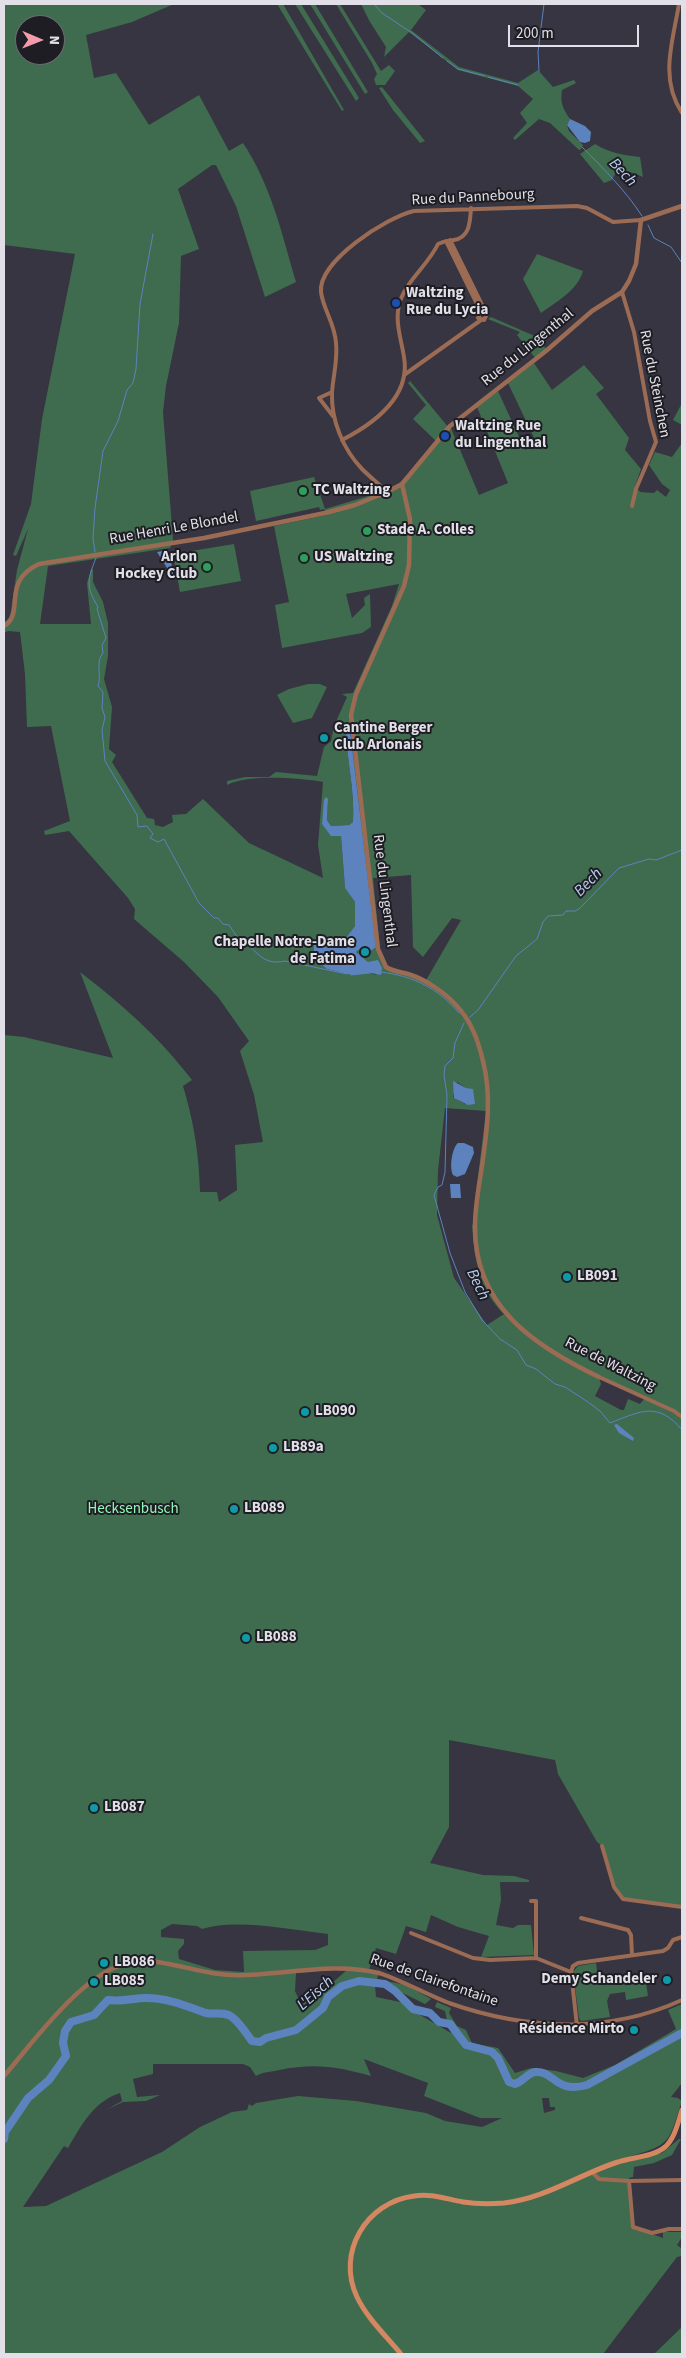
<!DOCTYPE html>
<meta charset="utf-8">
<style>
body{margin:0}
#map{position:relative;width:686px;height:2358px;overflow:hidden;background:#363541;font-family:"Source Sans 3",sans-serif}
canvas{display:block}
.frame{position:absolute;inset:0;border:5px solid #e1e0e8;pointer-events:none}
.north{position:absolute;left:15px;top:15px;width:50px;height:50px;box-sizing:border-box;background:#1e1d23;border:1px solid #6c6b72;border-radius:50%;rotate:91deg;font-size:14px;font-weight:700;line-height:20px;text-align:center;color:#e1e0e8}
.north::after{content:'';display:block;margin:auto;width:18px;height:22px;background:#f39aab;clip-path:polygon(50% 0,100% 100%,50% 72%,0 100%)}
.scale{position:absolute;left:508px;top:25px;width:131px;height:22px;box-sizing:border-box;border:2px solid #e1e0e8;border-top:0;padding-left:6px;font-size:15px;line-height:18px;white-space:nowrap;color:#e1e0e8;-webkit-text-stroke:4px #1e1d23;paint-order:stroke}
</style>
<div id="map">
<canvas width="686" height="2358"></canvas>
<div class="frame"></div>
<div class="north">N</div>
<div class="scale">200 m</div>
</div>
<script>
const g = document.querySelector('canvas').getContext('2d');
g.lineJoin = 'round';
function paint(path, color) {
  g.fillStyle = color;
  g.fill(path, 'evenodd');
}
function stroke(path, color, width, dash) {
  g.strokeStyle = color;
  g.lineWidth = width;
  g.lineCap = dash ? 'butt' : 'round';
  g.setLineDash(dash || []);
  g.stroke(path);
}
function write(font, color, halo, rows, align = 'center') {
  g.font = font + ' "Source Sans 3",sans-serif';
  g.lineWidth = 4;
  g.setLineDash([]);
  g.textBaseline = 'middle';
  g.strokeStyle = halo;
  g.fillStyle = color;
  for (const [text, x, y, turn = 0] of rows) {
    g.save();
    g.translate(x, y);
    g.rotate((+turn || 0) * Math.PI / 180);
    g.textAlign = isNaN(turn) ? turn : align;
    if (halo) g.strokeText(text, 0, 0);
    g.fillText(text, 0, 0);
    g.restore();
  }
}
const green = new Path2D(`
 M4,4h170l-42,18 -46,13 8,43 22,-5 33,52 50,-30 30,56 14,-8c28,42 39,91 53,139l-31,15 -29,-91 -20,-41h-4l-34,24 21,60 -18,7 -2,67 -13,63 -3,26 10,128 -3,8 -122,18 -8,58h51l-4,-41 4,-13 2,-1v13l10,20 5,21v33l-4,23 8,28 -3,42 7,6 -4,7 35,56 7,1 1,6 8,2 10,-5 -1,-7 14,-1 17,-15 46,44 74,35 -5,-33 5,-63c-25,-4 -73,-8 -96,3v-4l18,-4h24l7,-5 41,4 7,-29 7,-6 3,-15 13,-29 -5,-3 11,-1 39,-87 7,-22 -53,10 6,24 13,-13 -1,-7 6,-4 1,33 -9,6 -80,15 -7,-43 14,-3 -15,-76 53,-11 -3,-6 -4,1 -1,-3 -63,14 -6,-30 64,-14 11,32 70,-21 42,-46 -24,-23 13,-14 -18,-22 2,-2 39,47 1,-2 29,69 29,-12 -31,-76 21,-16 27,59 12,-6 -29,-61 26,-20 18,27 32,-25 20,23 -8,6 33,44 -4,12 16,19 -6,17 5,6 14,1 3,-3 9,7 4,-7 -8,-6 -13,-19 6,-13 17,5 10,-14v1464l-59,-8 -6,-5 -15,-48 -5,-4 -39,-68 -3,-14 -106,-20v87l-19,36 53,12 31,1 15,4v2h-29l1,18 -5,25 17,3 5,-3h13l3,30 -53,2 8,-21 -31,-9 -27,-12 -5,17 -20,-6 -10,28 -20,-6 -7,22 10,3 -2,6 29,6 25,14 -6,5 -51,-25 -2,5 3,1 1,12 29,6 5,6 41,24v-10l-4,-2 -2,-10 -10,-4 2,-5 14,6 -2,5 8,13 9,4 6,13 26,5 17,25 16,-5 25,3 27,7 32,-13 61,-36 -8,-19 14,-6v79l-11,14 7,1 4,3c-13,38 -9,44 -51,55l1,4 30,-7 17,-14h2l-9,16 -18,8 -20,4 -1,10 -4,1 4,49 30,11v-6h19v5l-5,8 4,3 1,-1v9l-5,1 -74,97h-599v-1319l20,2 89,21 -33,-86c45,35 77,63 112,108l-9,6c11,37 16,68 17,106h17l2,10 18,-12 -2,-45 28,-3 -9,-47 -14,-44 9,-10 -31,-44 -34,-35 -50,-43 1,-10 -7,-11 -59,-67 -24,4 -1,-4 26,-10 -19,-95 -24,1 -2,-53 -5,-42 -12,-1 -4,2v-10l5,-5 2,-7 6,-41 11,-41 -12,27 -3,-1 18,-51 11,-85 33,-165 -71,-9zM25,25h30v30h-30zM346,731h4l3,35 7,182 -4,4 12,10 8,13 -5,-2 -32,-1 -12,-3 -13,-15 7,-16 20,6 14,-18v-24l-10,-15 -4,-51 -19,-12 6,-25 -1,21 4,6 18,-1 4,-3c2,-31 -6,-60 -7,-91zM411,875l2,72 10,10 29,-39 9,2 -36,62 -39,-15 -6,-18 -7,-71zM457,1082l9,6 -1,16 -12,-7zM445,1108l41,3 -11,91 -1,25 -2,-3c2,33 7,66 32,90l-17,11 -33,-47 -17,-63 1,-45zM599,1378l46,20 -5,6 -12,-5 -4,11h-3l-26,-14 6,-12zM172,1924l25,2 5,3c33,-11 90,1 126,5v11l-13,5 -72,1 1,21 -29,-2 -36,-11 -1,-8 6,-7v-5l-23,-2v-7zM325,1970h22l-36,31 -12,-1 -4,-9 1,-18zM364,2059l64,24 -4,13 56,22h22l-20,9 -37,-6 -19,-8 -70,-12 -58,-5 -42,7 -4,3 -3,-2 -2,6 -15,2 -32,15 -38,25 -116,54 -23,1 41,-61 4,2c13,-22 26,-47 52,-55l2,8 -16,9 17,-8 23,-1 14,-6 -23,2 -4,-18 20,-5v-10h90l7,3 6,9c6,-4 15,-4 23,-6 35,-7 57,-4 92,6zM542,2098h7l1,9h5v3l-11,3z
 M277,4h6l61,106 -2,1z
 M295,4h6l58,94 -3,3z
 M310,4h5l53,88 -3,2z
 M336,4h4l41,67 8,-6 6,6 -10,14h-9l-2,-6 3,-5 -5,-11z
 M361,4h57l8,6 -15,20 48,37 59,16 20,-13 15,17 21,-7 2,3 -14,7c-2,13 1,19 8,29l-3,6 2,6 14,14 -2,4 -2,1 -29,-27 -11,-4 -24,21 -2,-2 14,-15 -7,-10 13,-14 -15,-13 -60,-16 -49,-38 -25,25 2,-10 -16,-25z
 M382,87l43,54 -5,2 -27,-33 -14,-22z
 M595,144c14,9 29,11 45,13l3,20c-11,-5 -17,-8 -28,-3l-3,6 -8,3 -24,-29z
 M537,254l46,17c-5,19 -27,31 -42,42l-18,-34z
 M491,317l46,20 10,13 -11,9 -19,-24 3,-3 -32,-13z
 M682,403v22l-9,-5z
 M234,544l7,37 -61,11 -7,-38z
 M308,684h12l7,3 -15,31 -19,5 -16,-28 12,-6z
 M596,1963l2,15 47,-2 3,20 -22,4 -1,-8 -15,2 -3,7 3,16 -29,4 -2,-3 -6,-46 5,-6z
 M682,2327v27h-28z`);
const water = new Path2D(`
 M570,119l15,7 6,6 -1,9 -5,2 -5,-1 -13,-17z
 M169,550l5,29 -17,-27z
 M346,731h4l26,216 -7,5 -8,-4 -5,4 12,10 10,-2 4,8 -1,7 -10,-2 -19,2 -25,-6 -5,-4 -8,-11v-14l7,-2 20,6 14,-18v-24l-10,-14 -4,-52h-10l-9,-12 2,-24 2,-3 2,2 -1,21 4,6 18,-1 4,-3c2,-31 -6,-60 -7,-91z
 M453,1081l13,7 7,1 2,15 -7,1 -14,-7z
 M464,1143l9,4 1,6 -9,21 -8,3 -4,-2c-4,-8 -1,-27 5,-32z
 M450,1184h10l1,14h-10z
 M617,1424l17,14 -1,3 -14,-8 -5,-8z`);
const stream = new Path2D(`
 M374,4l8,9 30,20 31,25
 M447,61l11,8 27,7
 M539,71l-1,-19 6,-48
 M488,77l30,8
 M582,147c21,21 44,44 60,69
 M648,225l6,13 17,9 11,16
 M95,552l-2,-14 2,-30 8,-57 15,-30 9,-31 6,-7 3,-14 4,-65 13,-70
 M96,558c-9,22 -10,29 2,49l-1,2 9,29 -4,7 1,8c-8,9 -1,22 -5,33l5,6 -1,16 3,9 -3,13 3,31 32,54 1,12 9,-1 6,8 -3,4 8,4 6,-3 35,64 15,15h4l5,6 6,1 11,16c16,5 20,26 45,20l62,13
 M381,972c32,4 57,16 78,41
 M351,975l18,-2
 M470,1017l8,-7 38,-54 21,-17 6,-17 5,-6 15,-1 3,-4h9l4,-2 40,-41 30,-9 7,1 26,-10
 M464,1023l-9,20 -2,15 -8,8 -1,9 3,20 -2,77 -3,13 -4,2 -4,8 16,58 15,39 17,28 18,19 17,11 9,15 10,4 19,15 10,3 23,15 12,9 10,12c31,-12 48,-22 72,7`);
const river = new Path2D(`
 M4,2139l1,-7 23,-34 21,-18 17,-24 -3,-13 2,-12 6,-9 23,-7 14,-15c17,2 24,-2 38,-2 22,0 40,8 60,15 9,2 19,-2 26,4 8,6 14,16 20,24l8,1 6,-4 30,-8 27,-22 5,-11 14,-11 17,-5 26,3 10,7 18,18 17,4 9,9 11,2 16,21 26,7 6,6 11,24 6,2c7,-2 13,-11 20,-12 19,-2 20,22 52,13l95,-52`);
const minor = new Path2D(`
 M679,4c-6,37 -20,74 3,109
 M450,240l36,73
 M446,241l35,71 6,2 -3,6 -6,-2 3,-6
 M622,292l12,40 16,89 6,21 -20,47 -4,17
 M404,375l77,-55
 M332,392l-13,6 14,18
 M342,440c31,-16 69,-43 62,-83 -3,-19 -10,-37 -4,-56 8,-22 28,-36 38,-57 6,-3 10,-3 16,-4 16,-3 16,-18 17,-32
 M387,492c-8,-8 -17,-15 -25,-23 -19,-20 -31,-49 -30,-76 1,-17 6,-33 4,-50 -1,-19 -13,-34 -15,-51 -3,-31 66,-75 93,-81l163,-5 10,2 26,14 28,-2
 M599,1377l75,34 8,6
 M602,1846l12,41 9,12 59,8
 M531,1901h5v57
 M581,1918l47,12 3,5 1,20
 M411,1933l62,25 17,2 46,-2 35,14 6,54
 M571,1972l2,-6 5,-3 85,-12 5,-3 5,-8 9,-3
 M379,1973c24,8 47,21 70,30 77,27 159,31 233,-3
 M592,2172l7,7 30,2 4,46 19,6 17,-4h13
 M629,2181l53,-1`);
const tertiary = new Path2D(`
 M402,484l8,35 -1,46 -5,21 -48,108 -5,21 27,234 8,18c8,5 16,5 25,8 15,5 34,18 44,29 16,16 23,36 28,57 9,35 4,70 -1,105 -3,20 -7,40 -7,60 -1,80 59,120 124,151
 M4,626c22,-13 -4,-44 35,-62l165,-26 121,-25 30,-8 32,-13 15,-8 48,-58 96,-75 46,-40 30,-19 7,-11 7,-17 5,-44 41,-14
 M4,2076c33,-38 88,-119 143,-115 32,2 63,16 97,14 45,-1 91,-13 135,-2`);
const secondary = new Path2D(`
 M401,2354c-15,-18 -34,-36 -44,-57 -21,-44 9,-95 57,-101 17,-3 32,3 49,6 13,2 27,2 41,1 40,-4 76,-29 114,-41 14,-5 35,-5 47,-15 10,-9 13,-25 17,-37`);
const markers = [
 [396,303,5,"#1a4fb4"],
 [445,436,5,"#1a4fb4"],
 [303,491,5,"#2e9e5b"],
 [367,531,5,"#2e9e5b"],
 [304,558,5,"#2e9e5b"],
 [207,567,5,"#2e9e5b"],
 [324,738,5,"#0f9aa8"],
 [365,952,5,"#0f9aa8"],
 [567,1277,5,"#0f9aa8"],
 [305,1412,5,"#0f9aa8"],
 [273,1448,5,"#0f9aa8"],
 [234,1509,5,"#0f9aa8"],
 [246,1638,5,"#0f9aa8"],
 [94,1808,5,"#0f9aa8"],
 [104,1963,5,"#0f9aa8"],
 [667,1980,5,"#0f9aa8"],
 [94,1982,5,"#0f9aa8"],
 [634,2030,5,"#0f9aa8"]
];
const streetNames = [
 ["Rue du Pannebourg",473,198,-3],
 ["Rue du Lingenthal",528,348,-39],
 ["Rue du Steinchen",654,384,79],
 ["Rue Henri Le Blondel",174,529,-10],
 ["Rue du Lingenthal",384,891,83],
 ["Rue de Waltzing",610,1365,27],
 ["Rue de Clairefontaine",434,1981,19]
];
const poiNames = [
 ["Waltzing",406,294],
 ["Rue du Lycia",406,311],
 ["Waltzing Rue",455,427],
 ["du Lingenthal",455,444],
 ["TC Waltzing",313,491],
 ["Stade A. Colles",377,531],
 ["Arlon",197,558,"right"],
 ["Hockey Club",197,575,"right"],
 ["US Waltzing",314,558],
 ["Cantine Berger",334,729],
 ["Club Arlonais",334,746],
 ["Chapelle Notre-Dame",355,943,"right"],
 ["de Fatima",355,960,"right"],
 ["LB091",577,1277],
 ["LB090",315,1412],
 ["LB89a",283,1448],
 ["LB089",244,1509],
 ["LB088",256,1638],
 ["LB087",104,1808],
 ["LB086",114,1963],
 ["Demy Schandeler",657,1980,"right"],
 ["LB085",104,1982],
 ["Résidence Mirto",624,2030,"right"]
];
const parkNames = [
 ["Hecksenbusch",133,1510]
];
const waterNames = [
 ["Bech",622,173,47],
 ["Bech",589,883,-46],
 ["Bech",477,1285,64],
 ["L'Eisch",316,1994,-42]
];
paint(green, '#3f6c4f');
paint(water, '#5c83be');
stroke(stream, '#5c83be', 1);
stroke(river, '#5c83be', 8);
stroke(minor, '#9c6b54', 4);
stroke(tertiary, '#9c6b54', 4.5);
stroke(secondary, '#d58761', 5);
for (const [x, y, r, color] of markers) {
  const dot = new Path2D();
  dot.arc(x, y, r, 0, 2 * Math.PI);
  g.fillStyle = color;
  g.fill(dot);
  stroke(dot, '#1e1d23', 2);
}
write('15px', '#e1e0e8', '#1e1d23', streetNames);
write('bold 15px', '#e1e0e8', '#1e1d23', poiNames, 'left');
write('15px', '#91f6b7', '#1e1d23', parkNames);
write('italic 16px', '#bbd1f2', '#1e1d23', waterNames);
</script>
